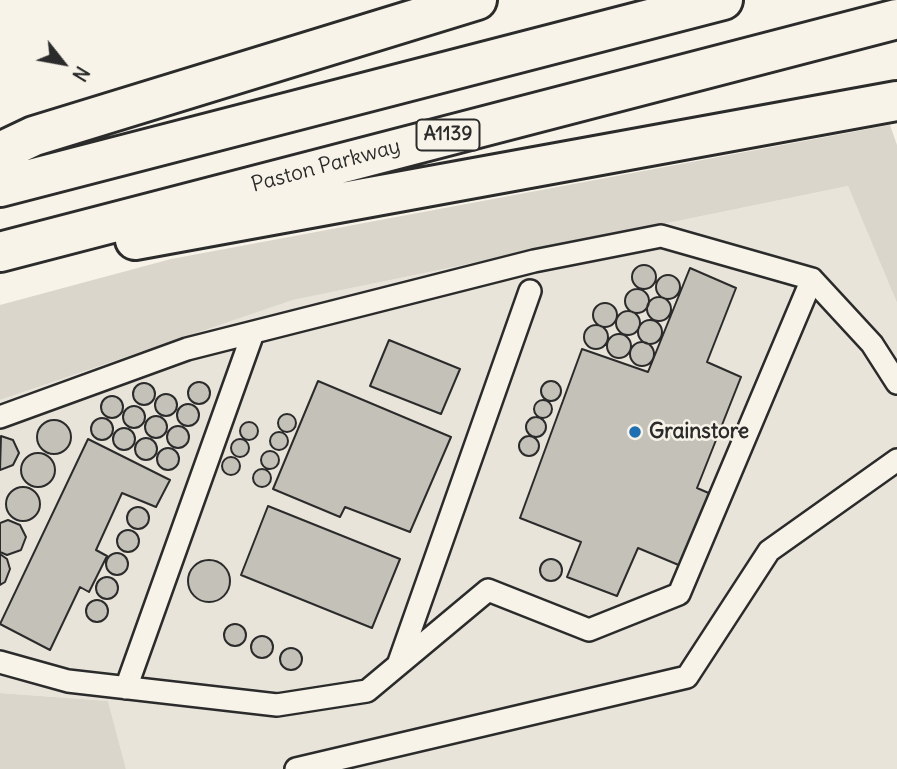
<!DOCTYPE html>
<style>
body{margin:0}
#map{position:relative;width:897px;height:769px;overflow:hidden;background:#f7f3e8;font-family:Delius,sans-serif}
canvas{display:block}
.north{position:absolute;left:28px;top:28px;width:70px;height:70px;-webkit-text-stroke:5px #f7f3e8;paint-order:stroke;rotate:121deg;font-size:19px;font-weight:700;line-height:28px;text-align:center;color:#2b2b2b}
.north::after{content:'';display:block;margin:auto;width:24px;height:32px;background:#2b2b2b;clip-path:polygon(50% 0,100% 100%,50% 72%,0 100%)}
</style>
<div id="map">
<canvas width="897" height="769"></canvas>
<div class="north">N</div>
</div>
<script>
const g = document.querySelector('canvas').getContext('2d');
g.lineJoin = 'round';
function paint(path, color) {
  g.fillStyle = color;
  g.fill(path, 'evenodd');
}
function stroke(path, color, width, dash) {
  g.strokeStyle = color;
  g.lineWidth = width;
  g.lineCap = dash ? 'butt' : 'round';
  g.setLineDash(dash || []);
  g.stroke(path);
}
function write(font, color, halo, rows, align = 'center') {
  g.font = font + ' Delius,sans-serif';
  g.lineWidth = 5;
  g.setLineDash([]);
  g.textBaseline = 'middle';
  g.strokeStyle = halo;
  g.fillStyle = color;
  for (const [text, x, y, turn = 0] of rows) {
    g.save();
    g.translate(x, y);
    g.rotate((+turn || 0) * Math.PI / 180);
    g.textAlign = isNaN(turn) ? turn : align;
    if (halo) g.strokeText(text, 0, 0);
    g.fillText(text, 0, 0);
    g.restore();
  }
}
const built = new Path2D(`
 M848,186l49,117v466h-771l-18,-68 -108,-8v-293l293,-100z`);
const green = new Path2D(`
 M890,125l7,20v158l-49,-117 -555,114 -293,100v-95l171,-46z
 M0,693l108,8 18,68h-126z`);
const building = new Path2D(`
 M632 277a12 12 0 1 1 24 0a12 12 0 1 1-24 0Z
 M690,268l46,20 -29,74 34,15 -44,111 14,6 -30,72 -43,-18 -21,48 -50,-19 14,-35 -61,-24 62,-169 66,23z
 M656 287a12 12 0 1 1 24 0a12 12 0 1 1-24 0Z
 M625 301a12 12 0 1 1 24 0a12 12 0 1 1-24 0Z
 M647 309a12 12 0 1 1 24 0a12 12 0 1 1-24 0Z
 M593 315a12 12 0 1 1 24 0a12 12 0 1 1-24 0Z
 M616 323a12 12 0 1 1 24 0a12 12 0 1 1-24 0Z
 M638 332a12 12 0 1 1 24 0a12 12 0 1 1-24 0Z
 M584 337a12 12 0 1 1 24 0a12 12 0 1 1-24 0Z
 M607 346a12 12 0 1 1 24 0a12 12 0 1 1-24 0Z
 M389,340l71,29 -19,45 -71,-28z
 M630 354a12 12 0 1 1 24 0a12 12 0 1 1-24 0Z
 M318,381l133,56 -41,95 -65,-25 -5,10 -67,-28z
 M541 391a10 10 0 1 1 20 0a10 10 0 1 1-20 0Z
 M188 393a11 11 0 1 1 22 0a11 11 0 1 1-22 0Z
 M133 394a11 11 0 1 1 22 0a11 11 0 1 1-22 0Z
 M155 405a11 11 0 1 1 22 0a11 11 0 1 1-22 0Z
 M101 407a11 11 0 1 1 22 0a11 11 0 1 1-22 0Z
 M534 409a9 9 0 1 1 18 0a9 9 0 1 1-18 0Z
 M177 415a11 11 0 1 1 22 0a11 11 0 1 1-22 0Z
 M123 417a11 11 0 1 1 22 0a11 11 0 1 1-22 0Z
 M278 423a9 9 0 1 1 18 0a9 9 0 1 1-18 0Z
 M145 427a11 11 0 1 1 22 0a11 11 0 1 1-22 0Z
 M526 427a10 10 0 1 1 20 0a10 10 0 1 1-20 0Z
 M91 429a11 11 0 1 1 22 0a11 11 0 1 1-22 0Z
 M37 437a17 17 0 1 1 34 0a17 17 0 1 1-34 0Z
 M240 431a9 9 0 1 1 18 0a9 9 0 1 1-18 0Z
 M167 437a11 11 0 1 1 22 0a11 11 0 1 1-22 0Z
 M113 439a11 11 0 1 1 22 0a11 11 0 1 1-22 0Z
 M270 441a9 9 0 1 1 18 0a9 9 0 1 1-18 0Z
 M1,436l12,4 6,13 -6,12 -13,5z
 M519 446a10 10 0 1 1 20 0a10 10 0 1 1-20 0Z
 M135 449a11 11 0 1 1 22 0a11 11 0 1 1-22 0Z
 M88,439l82,41 -14,27 -34,-14 -26,57 11,6 -18,36 -9,-5 -30,63 -50,-26z
 M231 448a9 9 0 1 1 18 0a9 9 0 1 1-18 0Z
 M157 459a11 11 0 1 1 22 0a11 11 0 1 1-22 0Z
 M261 460a9 9 0 1 1 18 0a9 9 0 1 1-18 0Z
 M21 470a17 17 0 1 1 34 0a17 17 0 1 1-34 0Z
 M222 466a9 9 0 1 1 18 0a9 9 0 1 1-18 0Z
 M253 478a9 9 0 1 1 18 0a9 9 0 1 1-18 0Z
 M6 504a17 17 0 1 1 34 0a17 17 0 1 1-34 0Z
 M268,506l132,53 -28,69 -131,-53z
 M127 518a11 11 0 1 1 22 0a11 11 0 1 1-22 0Z
 M8,520l12,5 6,12 -5,13 -14,5 -7,-3v-29z
 M117 541a11 11 0 1 1 22 0a11 11 0 1 1-22 0Z
 M106 564a11 11 0 1 1 22 0a11 11 0 1 1-22 0Z
 M0,554l7,5 3,10 -5,13 -5,3z
 M540 570a11 11 0 1 1 22 0a11 11 0 1 1-22 0Z
 M188 581a21 21 0 1 1 42 0a21 21 0 1 1-42 0Z
 M96 588a11 11 0 1 1 22 0a11 11 0 1 1-22 0Z
 M86 611a11 11 0 1 1 22 0a11 11 0 1 1-22 0Z
 M224 635a11 11 0 1 1 22 0a11 11 0 1 1-22 0Z
 M251 647a11 11 0 1 1 22 0a11 11 0 1 1-22 0Z
 M280 659a11 11 0 1 1 22 0a11 11 0 1 1-22 0Z`);
const lane = new Path2D(`
 M0,417l187,-68 347,-88 127,-25 151,43
 M0,662l68,19 209,24 90,-14 121,-101 101,40 90,-36 133,-315 60,65 25,39
 M398,665l132,-374
 M126,688l127,-355
 M296,769l391,-92 82,-126 128,-91`);
const highway = new Path2D(`
 M0,152l34,-16 443,-136
 M0,187l723,-187
 M135,240l762,-139
 M0,252l897,-233`);
const markers = [
 [635,432,7,"#1f6fb2"]
];
const shields = [
 [448,135,63]
];
const shieldNames = [
 ["A1139",448,135]
];
const streetNames = [
 ["Paston Parkway",326,166,-15]
];
const poiNames = [
 ["Grainstore",649,432]
];
paint(built, '#e8e4da');
paint(green, '#dad6cc');
paint(building, '#c4c1b9');
stroke(building, '#2b2b2b', 2);
stroke(lane, '#2b2b2b', 26);
stroke(highway, '#2b2b2b', 44);
stroke(lane, '#f7f3e8', 21);
stroke(highway, '#f7f3e8', 38);
for (const [x, y, r, color] of markers) {
  const dot = new Path2D();
  dot.arc(x, y, r, 0, 2 * Math.PI);
  g.fillStyle = color;
  g.fill(dot);
  stroke(dot, '#f7f3e8', 2.5);
}
for (const [x, y, w] of shields) {
  const box = new Path2D();
  box.roundRect(x - w / 2, y - 15.5, w, 31, 5);
  g.fillStyle = '#f7f3e8';
  g.fill(box);
  stroke(box, '#2b2b2b', 2);
}
write('bold 19px', '#2b2b2b', null, shieldNames);
write('21px', '#2b2b2b', '#f7f3e8', streetNames);
write('bold 21px', '#2b2b2b', '#f7f3e8', poiNames, 'left');
</script>
